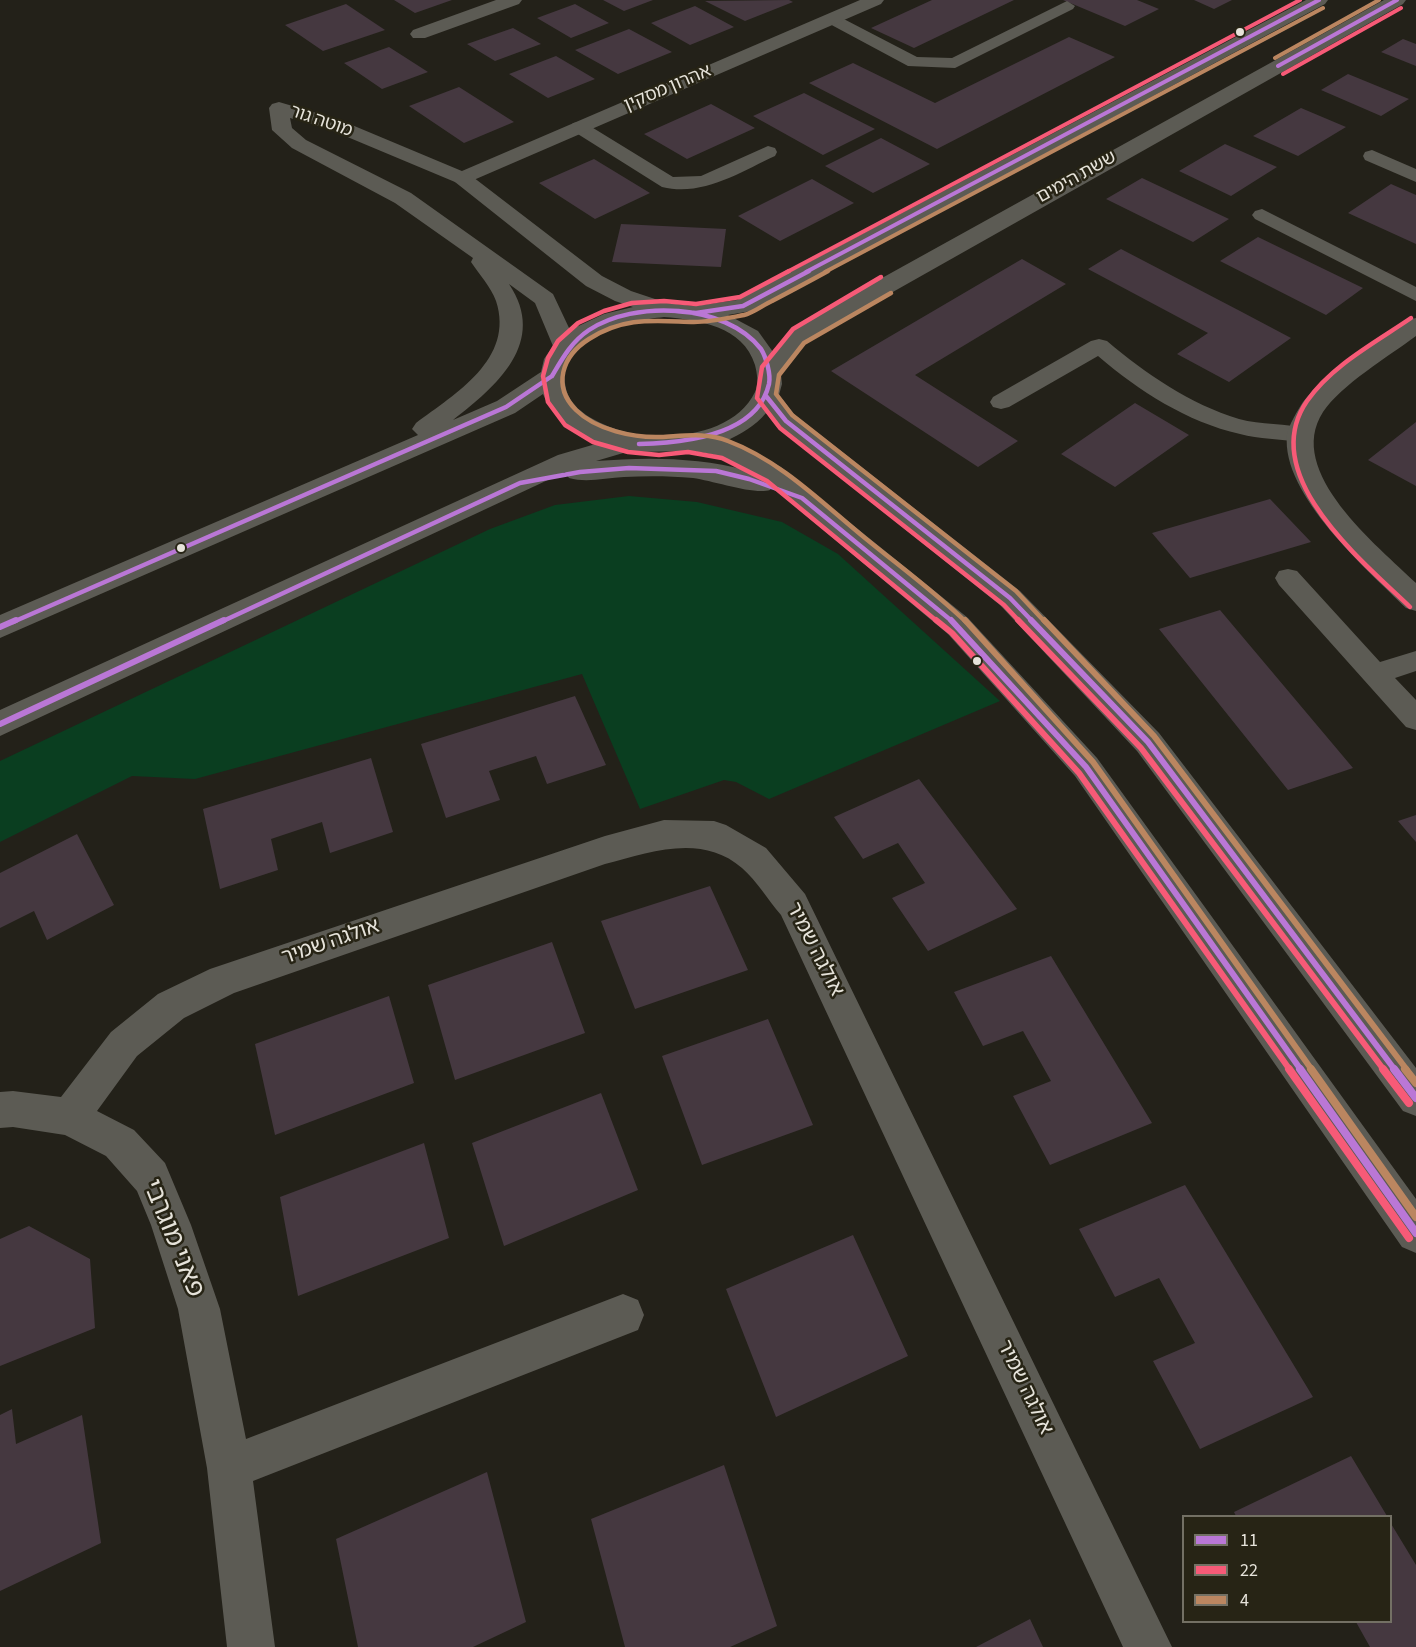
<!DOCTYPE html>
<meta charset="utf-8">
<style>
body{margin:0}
#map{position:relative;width:1416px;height:1647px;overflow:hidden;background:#232119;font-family:"Source Sans 3",sans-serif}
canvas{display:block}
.legend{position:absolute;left:1182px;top:1515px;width:210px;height:108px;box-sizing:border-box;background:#272415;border:2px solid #737064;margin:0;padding:8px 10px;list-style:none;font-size:18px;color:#e6e3da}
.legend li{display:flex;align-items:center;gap:12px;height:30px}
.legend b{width:30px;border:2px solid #737064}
</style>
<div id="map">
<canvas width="1416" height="1647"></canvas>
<ul class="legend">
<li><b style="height:8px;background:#ba77d6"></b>11</li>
<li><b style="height:8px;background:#f75a77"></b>22</li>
<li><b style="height:8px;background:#bb8660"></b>4</li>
</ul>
</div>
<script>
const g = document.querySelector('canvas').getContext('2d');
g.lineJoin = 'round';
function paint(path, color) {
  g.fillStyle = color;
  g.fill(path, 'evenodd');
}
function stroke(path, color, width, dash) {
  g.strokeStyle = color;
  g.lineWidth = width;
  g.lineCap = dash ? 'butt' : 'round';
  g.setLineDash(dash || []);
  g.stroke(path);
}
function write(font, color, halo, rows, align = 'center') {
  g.font = font + ' "Source Sans 3","Noto Sans Hebrew",sans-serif';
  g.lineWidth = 5;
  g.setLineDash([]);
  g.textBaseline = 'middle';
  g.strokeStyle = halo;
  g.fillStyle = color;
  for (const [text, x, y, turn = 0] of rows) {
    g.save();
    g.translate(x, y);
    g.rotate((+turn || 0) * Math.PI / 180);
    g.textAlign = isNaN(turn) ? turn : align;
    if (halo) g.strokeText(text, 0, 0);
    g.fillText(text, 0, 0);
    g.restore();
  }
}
const green = new Path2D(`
 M629,496l68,6 85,20 56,32 162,147 -231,98 -33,-17 -12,-2 -84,29 -58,-135 -387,105 -63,-3 -132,66v-81l490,-232 65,-24z`);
const building = new Path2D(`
 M394,0h58l-37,13z
 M603,0h50l-29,11z
 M789,0l4,2 -48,19 -40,-20z
 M932,0h82l-100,48 -43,-20z
 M1063,0h74l22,9 -34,17z
 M1194,0h38l-18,9z
 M346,4l39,26 -62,21 -38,-26z
 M575,4l34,19 -38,15 -34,-20z
 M695,6l39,21 -44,18 -39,-22z
 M513,28l28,16 -46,17 -28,-17z
 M629,29l43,23 -54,22 -43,-24z
 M1069,37l46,20 -178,92 -128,-66 44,-20 82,40z
 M1403,39l13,5v22l-35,-14z
 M389,47l39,25 -46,17 -38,-26z
 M556,56l39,23 -47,19 -39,-24z
 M1348,74l61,25 -28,17 -60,-26z
 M459,87l55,35 -50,21 -55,-37z
 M804,93l71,36 -52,26 -70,-39z
 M711,104l44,24 -68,31 -43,-25z
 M1301,108l45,19 -48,29 -45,-20z
 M881,138l49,26 -57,29 -48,-27z
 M1225,144l52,23 -46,29 -52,-25z
 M594,159l56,34 -55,26 -56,-36z
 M1142,178l87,41 -36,23 -87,-43z
 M812,179l42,24 -74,38 -42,-25z
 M1391,184l25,11v49l-68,-31z
 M621,224l105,5 -5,38 -109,-5z
 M1258,237l105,51 -37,27 -106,-54z
 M1121,249l119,62 51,27 -62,44 -52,-28 31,-21 -120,-64z
 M1022,259l44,25 -151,91 103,66 -40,26 -147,-96z
 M1135,403l54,32 -74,52 -54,-33z
 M1416,422v64l-48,-26z
 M1270,499l41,43 -121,36 -38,-45z
 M1220,610l133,158 -65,22 -129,-161z
 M575,696l31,69 -59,19 -11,-28 -47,15 11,29 -54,18 -25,-74z
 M371,758l22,74 -63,21 -8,-31 -51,17 7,31 -58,19 -17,-80z
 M919,779l98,130 -89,42 -36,-53 33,-15 -27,-40 -35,16 -29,-42z
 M1416,815v27l-18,-21z
 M77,834l37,71 -67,35 -13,-29 -34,17v-55z
 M710,886l38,84 -113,39 -34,-88z
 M552,942l33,91 -130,47 -27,-95z
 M1051,956l101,167 -102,42 -37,-69 38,-15 -28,-50 -40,15 -29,-54z
 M389,996l25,87 -139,52 -20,-91z
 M768,1019l45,106 -111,40 -40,-109z
 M601,1093l37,97 -134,56 -32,-103z
 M424,1143l25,95 -151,58 -18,-99z
 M1185,1185l128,212 -113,52 -47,-88 42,-18 -36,-65 -44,19 -36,-68z
 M29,1226l61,33 5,69 -95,38v-127z
 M853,1235l55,121 -132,61 -50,-128z
 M12,1409l4,35 66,-29 19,128 -101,48v-176z
 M1351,1456l36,60h-151l-2,-4z
 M724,1465l53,161 -47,21h-105l-34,-128z
 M487,1472l39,150 -53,25h-115l-22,-108z
 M1390,1522l26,43v82h-46l-14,-25h34z
 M1030,1619l13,28h-67z`);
const lane = new Path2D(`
 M1067,1l8,5 -2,3 -118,59 -47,-2 -82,-44 -2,-3 2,-3h12l79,41 35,1z
 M579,122l6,1 88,54 28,-1 67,-30 7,2 2,4 -2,4c-35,16 -72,41 -113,31l-89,-56 -3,-4 3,-4z
 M1372,150l44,19v13l-51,-22 -2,-4 2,-4z
 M1262,209l154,78v14l-161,-82 -3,-4 3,-4z
 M1099,339l8,2c39,33 83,63 132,78 22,6 47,4 69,10l4,5 -4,5 -8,3c-20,-3 -41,-3 -60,-8 -53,-12 -101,-43 -142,-78l-89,51 -8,2 -8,-2 -3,-5 3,-5 98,-56z
 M1288,569l9,2 83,91 36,-11v20l-21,7 21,22v30l-10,-3 -127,-142 -4,-7 4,-7z`);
const street = new Path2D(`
 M496,0h26l-3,4 -94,34h-12l-3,-4 3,-4z
 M860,0h24l-3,4 -412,178 -7,2 -7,-2 -3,-4 3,-4z
 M1416,318v18c-27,20 -75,49 -93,76 -39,60 55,134 93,171v28l-10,-3c-39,-39 -125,-113 -119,-173 1,-9 11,-25 16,-33 27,-34 70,-57 105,-82z
 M664,820l50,1 12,4 40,23 39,46 367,753h-49l-342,-732c-13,-15 -24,-34 -39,-47 -40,-35 -92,-16 -137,-4l-371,129 -50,25 -47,38 -40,55 37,19 31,33 26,62 29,84 26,130 377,-145 15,6 6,15 -6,15 -385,151 22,166h-48l-20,-179 -29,-159 -27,-84 -14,-34 -31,-35 -41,-21 -52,-8 -13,1v-36l13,-1 48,6 50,-65 47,-38 52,-25 395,-133z`);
const secondary = new Path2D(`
 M1306,0h22l-3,4 -574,307 -23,4 30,16 15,21 17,-21 36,-22 558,-309h22l-3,4 -597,337 -25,33 1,10 -3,11 16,20 225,176 139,142 257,335v48l-13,-5 -266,-360 -137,-146 -223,-178 -11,-14c-11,13 -25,21 -40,28l55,26 187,151 129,140 319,441v54l-14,-6 -327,-471 -127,-142 -176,-147 -2,3c-16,5 -56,-9 -77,-12 -23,-2 -46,-2 -69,-1 -18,1 -38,6 -55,1l-4,-6 -565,264v-26l558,-255 41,-12c-24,-9 -46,-25 -56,-49l-28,19 -515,225v-23l418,-180 -6,-6 4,-6c39,-29 99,-64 80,-122 -5,-14 -17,-27 -25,-39l2,-4 -78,-55 -103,-55 -20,-18 -3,-22 3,-4 7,-2 61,18 129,54 133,102 29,15 36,12 27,3 43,-6zM290,118l36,10 129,54 131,104 29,15 18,6 -29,7 -34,16 -17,-36 -142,-101 -105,-53 -14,-12zM509,284l26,19 18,43 -9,13 -3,13 -44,29 -44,19c44,-34 95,-78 56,-136zM664,317c35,3 79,9 91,48 2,8 4,19 0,27 -23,49 -110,53 -152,32 -18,-8 -36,-20 -38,-41 -6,-50 63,-62 99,-66zM630,451c29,3 64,-4 90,6 9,4 17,9 26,13 -49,-13 -101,-13 -150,-9z`);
const bus1Far3 = new Path2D(`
 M1278,66l119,-66
 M806,272l513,-272`);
const bus1Far2 = new Path2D(`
 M675,311l21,2 47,-7 66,-35
 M552,376c10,-17 19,-34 37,-46 45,-30 136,-27 172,19 5,8 10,25 8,35 -12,52 -85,59 -130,60
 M766,396l20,25 224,177 23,24
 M13,622l493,-215 46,-31
 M221,622l299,-139 60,-11 49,-4 87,3 33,8 53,19 151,124`);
const bus1Far1 = new Path2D(`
 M951,620l135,147 215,303
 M1031,620l117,122 247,328
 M0,627l16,-7
 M0,724l224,-104`);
const bus1 = new Path2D(`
 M1300,1069l116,164
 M1394,1069l22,29`);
const bus2Far3 = new Path2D(`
 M1283,74l118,-66
 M787,272l513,-272`);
const bus2Far2 = new Path2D(`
 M789,271l-49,26 -44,7 -32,-3 -32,2 -28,8 -26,12 -20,18 -10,17 -5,18 5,26 17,23 28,17 35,10 31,3 29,-3 34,6 45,23 171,141
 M881,277l-88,52 -31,38 -5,31 23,30 224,177 16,17
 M1410,607c-48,-46 -154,-132 -103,-206 25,-36 69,-59 104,-83`);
const bus2Far1 = new Path2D(`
 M936,620l16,13 127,140 211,297
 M1018,620l123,128 243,322`);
const bus2 = new Path2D(`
 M1289,1069l120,169
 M1383,1069l26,34`);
const bus3Far3 = new Path2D(`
 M1275,58l104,-58
 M825,272l498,-264`);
const bus3Far2 = new Path2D(`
 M828,271c-18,10 -37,20 -56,30 -9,4 -19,12 -28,14 -16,3 -34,7 -50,7 -39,-1 -69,-6 -105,17 -27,17 -37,47 -13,71 20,20 58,28 85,27 22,-1 46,-5 67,4 53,20 94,62 137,97 33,27 70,54 101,84
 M891,293l-87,50 -25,32 -3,19 16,21 224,176 29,31`);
const bus3Far1 = new Path2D(`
 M965,620l128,142 219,308
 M1044,620l110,116 253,334`);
const bus3 = new Path2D(`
 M1311,1069l105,148
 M1405,1069l11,14`);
const markers = [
 [1240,32,5,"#e6e3da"],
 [181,548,5,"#e6e3da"],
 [977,661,5,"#e6e3da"]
];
const farStreetnames = [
 ["אהרון מסקין",668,89,-23],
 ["מוטה גור",321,122,19],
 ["ששת הימים",1077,178,-29]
];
const streetNames = [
 ["אולגה שמיר",331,943,-19],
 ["אולגה שמיר",814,950,63],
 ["אולגה שמיר",1024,1388,64]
];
const nearStreetnames = [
 ["פאני מוגרבי",172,1239,68]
];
paint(green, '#0a3e20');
paint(building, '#453840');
paint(lane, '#5c5b54');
paint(street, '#5c5b54');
paint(secondary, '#5c5b54');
stroke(bus1Far3, '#ba77d6', 4);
stroke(bus1Far2, '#ba77d6', 4.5);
stroke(bus1Far1, '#ba77d6', 6);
stroke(bus1, '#ba77d6', 8);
stroke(bus2Far3, '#f75a77', 4);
stroke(bus2Far2, '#f75a77', 4.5);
stroke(bus2Far1, '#f75a77', 6);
stroke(bus2, '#f75a77', 8);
stroke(bus3Far3, '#bb8660', 4);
stroke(bus3Far2, '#bb8660', 4.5);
stroke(bus3Far1, '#bb8660', 6);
stroke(bus3, '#bb8660', 8);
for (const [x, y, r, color] of markers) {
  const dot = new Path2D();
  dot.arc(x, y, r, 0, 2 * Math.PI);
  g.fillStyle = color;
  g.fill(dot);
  stroke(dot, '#272415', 2);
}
write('18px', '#e6e3da', '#272415', farStreetnames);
write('21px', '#e6e3da', '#272415', streetNames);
write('26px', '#e6e3da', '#272415', nearStreetnames);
</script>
